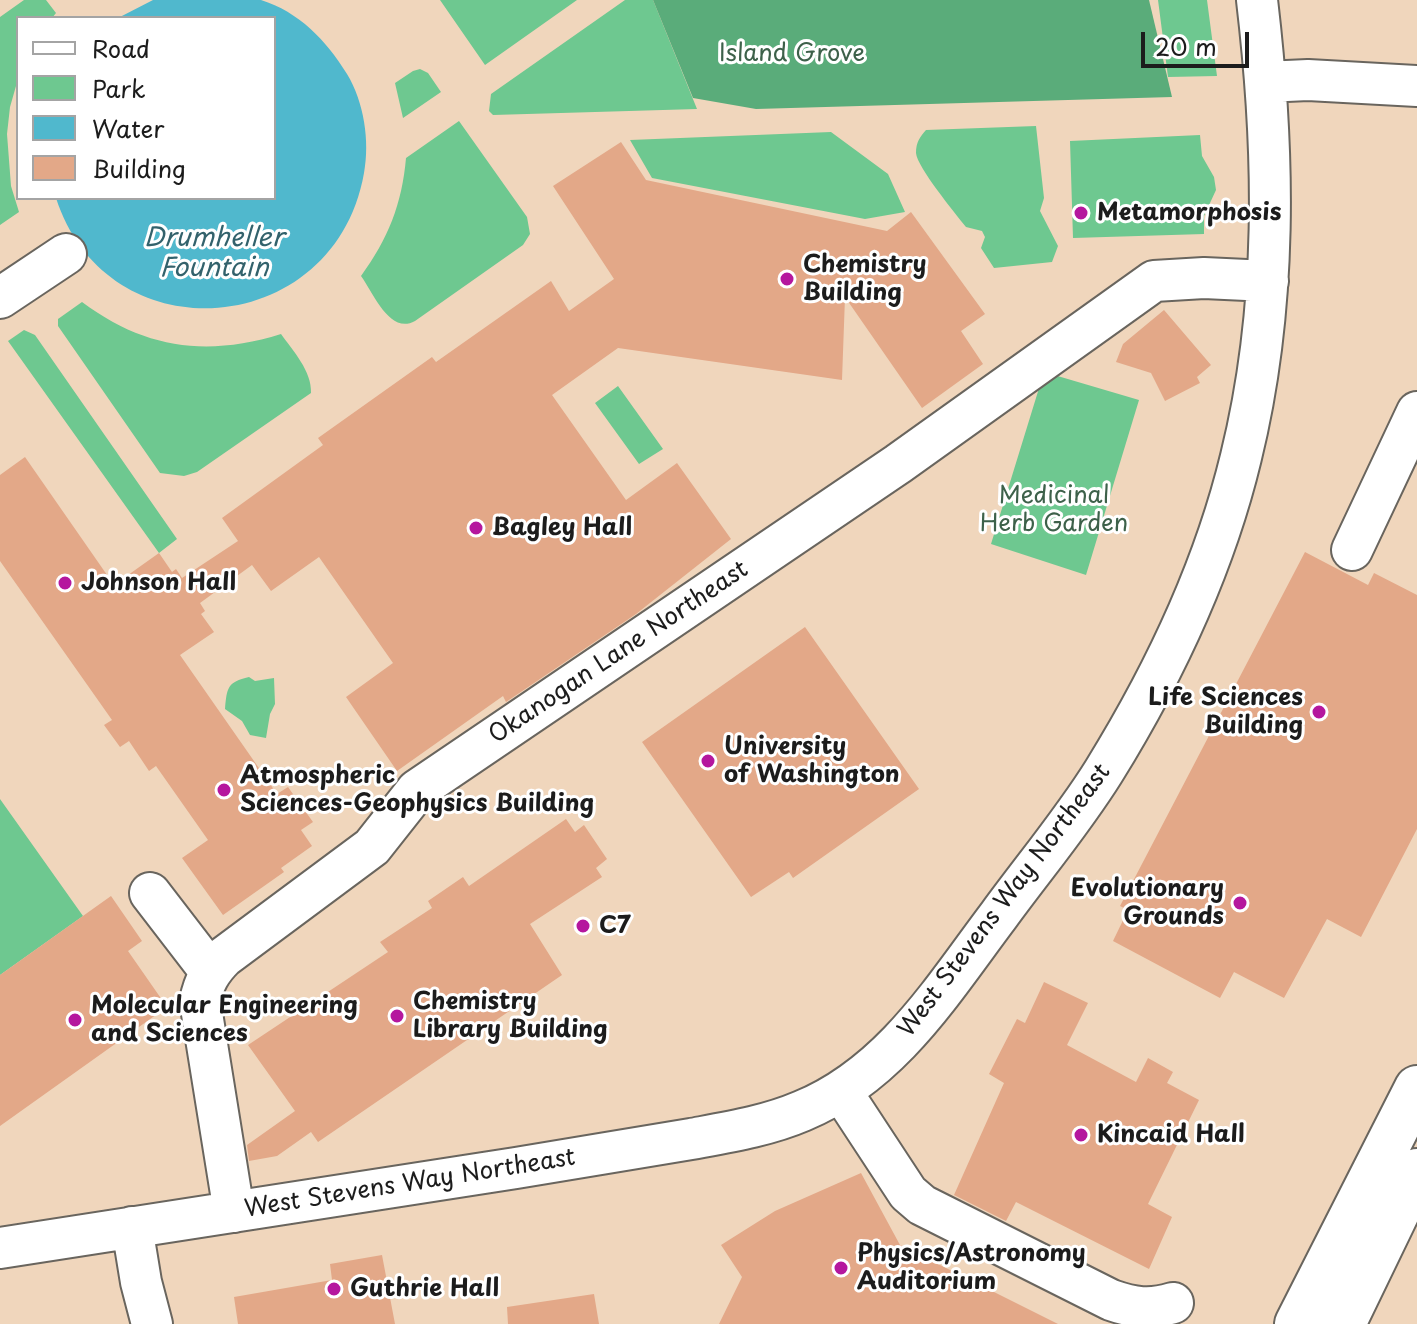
<!DOCTYPE html>
<style>
body{margin:0}
#map{position:relative;width:1417px;height:1324px;overflow:hidden;background:#f7ecda;font-family:"Playpen Sans",sans-serif}
canvas{display:block}
.legend{position:absolute;left:16px;top:16px;width:260px;height:184px;box-sizing:border-box;background:#fff;border:2px solid #a4a4a4;margin:0;padding:10px 14px;list-style:none;font-size:24px;color:#1c1c1c}
.legend li{display:flex;align-items:center;gap:16px;height:40px}
.legend b{width:40px;border:2px solid #a4a4a4}
.scale{position:absolute;left:1141px;top:32px;width:108px;height:36px;box-sizing:border-box;border:4px solid #1c1c1c;border-top:0;padding-left:10px;font-size:24px;line-height:28px;white-space:nowrap;color:#1c1c1c;-webkit-text-stroke:6px #fff;paint-order:stroke}
</style>
<div id="map">
<canvas width="1417" height="1324"></canvas>
<ul class="legend">
<li><b style="height:10px;background:#fff"></b>Road</li>
<li><b style="height:22px;background:#6ec890"></b>Park</li>
<li><b style="height:22px;background:#50b8cd"></b>Water</li>
<li><b style="height:22px;background:#e3a888"></b>Building</li>
</ul>
<div class="scale">20 m</div>
</div>
<script>
const g = document.querySelector('canvas').getContext('2d');
g.lineJoin = 'round';
function paint(path, color) {
  g.fillStyle = color;
  g.fill(path, 'evenodd');
}
function stroke(path, color, width, dash) {
  g.strokeStyle = color;
  g.lineWidth = width;
  g.lineCap = dash ? 'butt' : 'round';
  g.setLineDash(dash || []);
  g.stroke(path);
}
function write(font, color, halo, rows, align = 'center') {
  g.font = font + ' "Playpen Sans",sans-serif';
  g.lineWidth = 6;
  g.setLineDash([]);
  g.textBaseline = 'middle';
  g.strokeStyle = halo;
  g.fillStyle = color;
  for (const [text, x, y, turn = 0] of rows) {
    g.save();
    g.translate(x, y);
    g.rotate((+turn || 0) * Math.PI / 180);
    g.textAlign = isNaN(turn) ? turn : align;
    if (halo) g.strokeText(text, 0, 0);
    g.fillText(text, 0, 0);
    g.restore();
  }
}
const built = new Path2D(`
 M0,0h1417v1324h-1417zM18,18h256v180h-256z`);
const green = new Path2D(`
 M24,0h22l10,13 -4,5h-34v61l-8,28 -3,27 4,52 8,26 -19,13v-208z
 M440,0h137l-92,65z
 M625,0h28l44,109 -204,6 -4,-4 2,-17z
 M1158,0h49l10,76 -49,1z
 M420,69l8,4 13,19 -38,26 -8,-35 18,-12z
 M459,121l68,96 3,17 -7,11 -108,76c-25,14 -41,-27 -54,-45 27,-37 41,-72 45,-118z
 M1036,126l8,72 -4,13 18,35 -6,16 -58,6 -13,-20 4,-11 -3,-6 -16,-4c-11,-14 -49,-60 -50,-74 0,-11 4,-16 10,-23z
 M831,132l57,42 17,38 -40,7 -213,-41 -22,-38z
 M1200,135l2,21 12,21 2,13 -12,26v18l-131,4 -3,-97z
 M82,302c63,47 125,55 199,32 12,17 31,37 30,59l-114,79 -13,4 -24,-3 -102,-147v-7z
 M24,330l11,5 142,204 -18,14 -151,-212z
 M1044,372l95,28 -53,175 -95,-31z
 M618,386l45,63 -24,15 -44,-61z
 M249,677l6,4 19,-3 1,26 -5,10 -4,24 -16,-3 -8,-14 -17,-12c2,-21 2,-27 24,-32z
 M0,799l83,117 -83,59z`);
const forest = new Path2D(`
 M653,0h496l23,97 -416,12 -63,-11z`);
const water = new Path2D(`
 M153,0h108c38,12 65,40 86,74 17,28 23,67 17,99 -29,166 -256,185 -308,25h218v-180h-156z`);
const building = new Path2D(`
 M621,142l25,38 241,51 24,-19 74,102 -24,17 22,33 -61,44 -77,-111 -3,83 -224,-32 -66,47 74,105 51,-37 54,76 -95,75 -130,88 -3,-6 -106,75 -51,-74 47,-34 -74,-106 -48,34 -19,-26 -52,38 5,8 -4,3 13,18 -34,23 97,139 11,-7 12,17 13,18 -12,8 11,16 -31,22 3,4 -61,43 -41,-57 26,-18 -52,-74 -7,5 -20,-30 -9,6 -16,-22 8,-5 -112,-159v-86l25,-18 89,128 45,-32 13,19 4,-3 6,9 56,-37 -16,-23 101,-73 -5,-7 114,-81 4,5 115,-81 18,30 45,-32 -61,-93z
 M1164,310l47,55 -14,12 3,6 -35,18 -14,-28 -35,-11 7,-18z
 M1305,552l63,33 6,-12 43,22v234l-56,108 -34,-18 -43,79 -50,-26 -14,26 -107,-57 15,-31 -8,-4z
 M805,627l114,162 -126,89 -4,-6 -38,25 -109,-155z
 M566,819l9,13 9,-7 23,34 -11,9 6,9 -72,47 32,51 -244,167 -7,-10 -34,24 -28,5 -2,-16 48,-34 -47,-66 140,-93 -8,-10 52,-34 -4,-7 35,-24 6,9z
 M111,896l31,45 -14,10 39,56 -167,119v-151z
 M1044,982l44,21 -21,42 69,37 12,-24 25,14 -6,11 32,17 -51,104 24,13 -23,52 -133,-67 -10,19 -52,-26 50,-112 -15,-9 28,-55 8,4z
 M861,1173l39,72 158,79h-339l23,-47 -21,-32 54,-34z
 M382,1255l13,69h-157l-4,-27 98,-17 -2,-16z
 M594,1294l5,30h-91l-1,-17z`);
const minor = new Path2D(`
 M1265,82l43,-2 109,6
 M0,298l66,-44
 M1352,550l65,-138
 M150,893l60,78
 M841,1091l67,102 14,12 189,95c23,8 39,10 62,3
 M234,1212l-34,-211c4,-19 10,-30 24,-44l148,-110 45,-57 481,-326 256,-183 50,-3 64,3
 M132,1227l9,55 11,42
 M0,1248c172,-26 344,-53 516,-80 58,-10 117,-19 175,-29 38,-7 76,-13 111,-28 90,-37 141,-122 197,-196 35,-48 74,-94 105,-144 60,-97 110,-202 137,-314 37,-150 34,-305 16,-457`);
const major = new Path2D(`
 M1297,1324l120,-236
 M1343,1324l74,-153`);
const markers = [
 [1081,213,8,"#b5179e"],
 [787,279,8,"#b5179e"],
 [476,528,8,"#b5179e"],
 [65,583,8,"#b5179e"],
 [1319,712,8,"#b5179e"],
 [708,761,8,"#b5179e"],
 [224,790,8,"#b5179e"],
 [1240,903,8,"#b5179e"],
 [583,926,8,"#b5179e"],
 [397,1016,8,"#b5179e"],
 [75,1020,8,"#b5179e"],
 [1081,1135,8,"#b5179e"],
 [841,1268,8,"#b5179e"],
 [334,1289,8,"#b5179e"]
];
const parkNames = [
 ["Island Grove",792,54],
 ["Medicinal",1054,496],
 ["Herb Garden",1054,524]
];
const poiNames = [
 ["Metamorphosis",1097,213],
 ["Chemistry",803,265],
 ["Building",803,293],
 ["Bagley Hall",492,528],
 ["Johnson Hall",81,583],
 ["Life Sciences",1303,698,"right"],
 ["Building",1303,726,"right"],
 ["University",724,747],
 ["of Washington",724,775],
 ["Atmospheric",240,776],
 ["Sciences-Geophysics Building",240,804],
 ["Evolutionary",1224,889,"right"],
 ["Grounds",1224,917,"right"],
 ["C7",599,926],
 ["Chemistry",413,1002],
 ["Library Building",413,1030],
 ["Molecular Engineering",91,1006],
 ["and Sciences",91,1034],
 ["Kincaid Hall",1097,1135],
 ["Physics/Astronomy",857,1254],
 ["Auditorium",857,1282],
 ["Guthrie Hall",350,1289]
];
const streetNames = [
 ["Okanogan Lane Northeast",619,653,-34],
 ["West Stevens Way Northeast",1005,901,-53],
 ["West Stevens Way Northeast",410,1184,-9]
];
const waterNames = [
 ["Drumheller",214,239],
 ["Fountain",214,269]
];
paint(built, '#f0d6bc');
paint(green, '#6ec890');
paint(forest, '#5aac7a');
paint(water, '#50b8cd');
paint(building, '#e3a888');
stroke(minor, '#69655e', 44);
stroke(major, '#69655e', 48);
stroke(minor, '#fff', 40);
stroke(major, '#fff', 44);
for (const [x, y, r, color] of markers) {
  const dot = new Path2D();
  dot.arc(x, y, r, 0, 2 * Math.PI);
  g.fillStyle = color;
  g.fill(dot);
  stroke(dot, '#fff', 3);
}
write('24px', '#3d614a', '#fff', parkNames);
write('bold 24px', '#1c1c1c', '#fff', poiNames, 'left');
write('24px', '#1c1c1c', '#fff', streetNames);
write('italic 26px', '#33626c', '#fff', waterNames);
</script>
